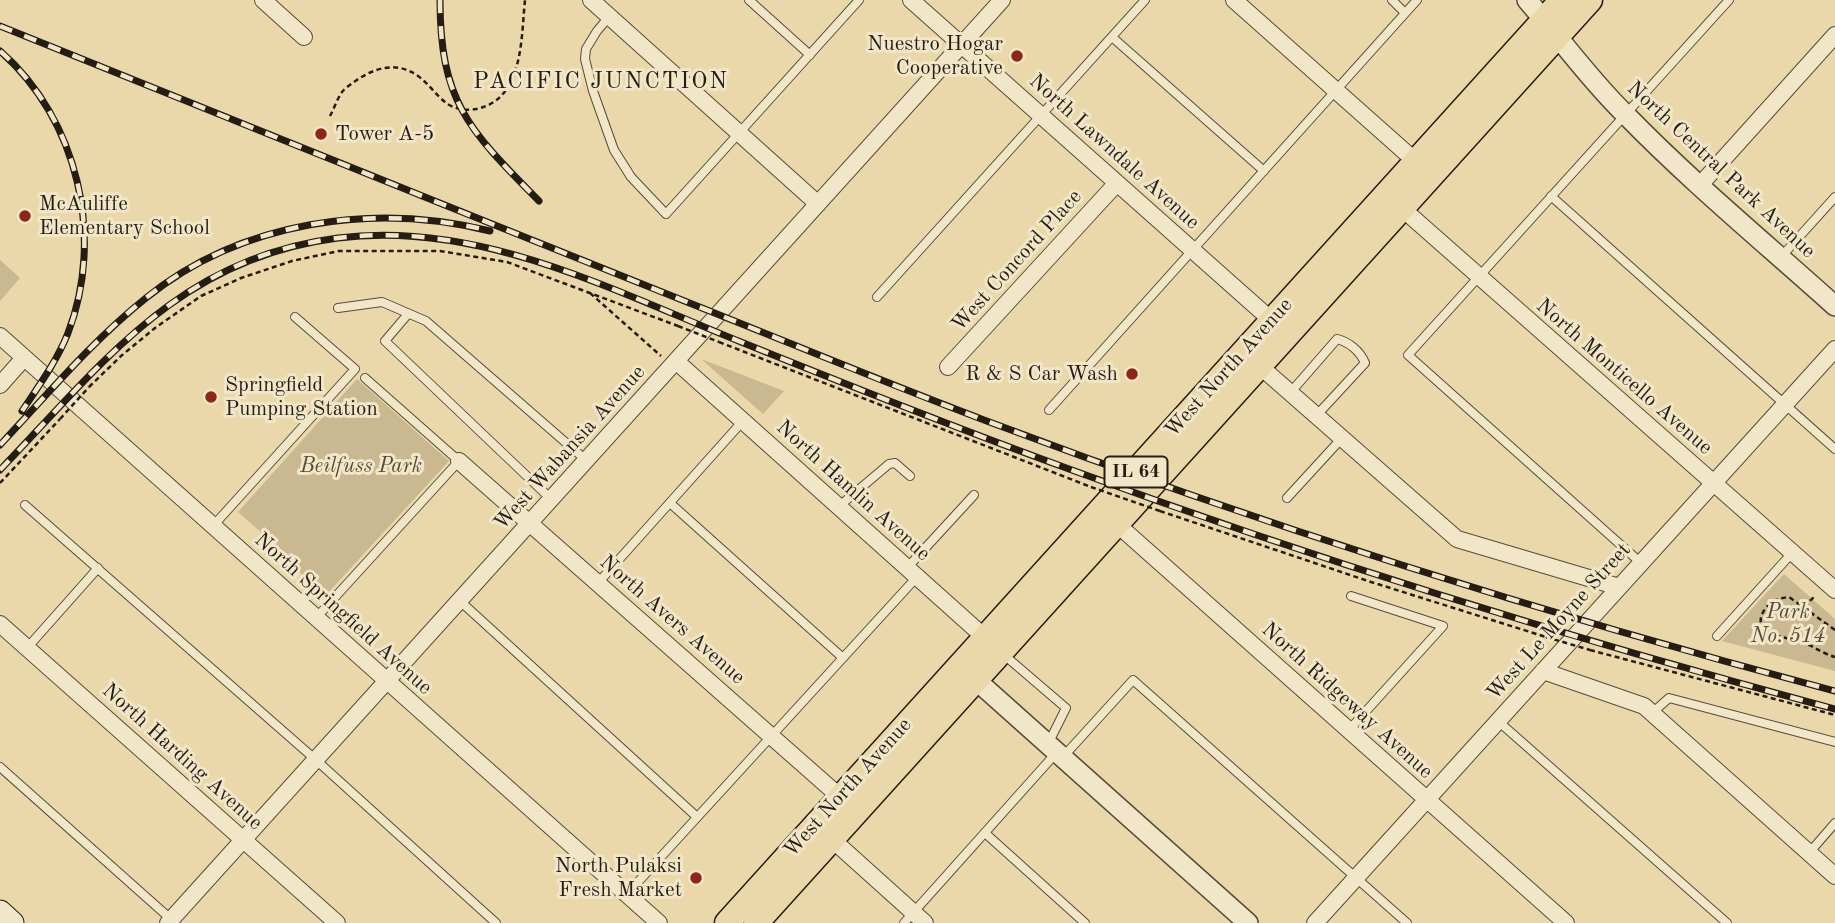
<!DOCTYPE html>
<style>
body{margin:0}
canvas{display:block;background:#ead8aa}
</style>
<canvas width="1835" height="923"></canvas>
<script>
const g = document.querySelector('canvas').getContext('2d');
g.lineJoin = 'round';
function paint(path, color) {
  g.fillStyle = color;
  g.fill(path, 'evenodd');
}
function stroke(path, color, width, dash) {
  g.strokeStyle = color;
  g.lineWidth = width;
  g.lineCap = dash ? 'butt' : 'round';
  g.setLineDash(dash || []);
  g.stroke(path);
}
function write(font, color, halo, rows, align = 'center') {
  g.font = font + ' "Old Standard TT",serif';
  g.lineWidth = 6;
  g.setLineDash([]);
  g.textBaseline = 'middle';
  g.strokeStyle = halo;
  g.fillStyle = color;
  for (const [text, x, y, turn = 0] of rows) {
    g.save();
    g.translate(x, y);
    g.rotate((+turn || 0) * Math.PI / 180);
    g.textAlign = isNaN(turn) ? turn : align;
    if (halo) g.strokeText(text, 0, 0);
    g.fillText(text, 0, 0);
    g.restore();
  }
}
const green = new Path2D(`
 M0,260l20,18 -20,23z
 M701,359l83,32 -21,23z
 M357,379l92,82 -123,134 -29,-25 2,-4 -61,-54z
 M1784,574l51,45v52l-113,-30z`);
const path = new Path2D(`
 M330,116c4,-7 7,-17 12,-24 3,-4 8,-7 12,-10 21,-15 43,-21 64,-6 11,8 18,19 27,26 8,7 22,9 31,7 48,-9 45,-72 49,-109
 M590,293l71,63
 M719,342l372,145
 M89,387l32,-31 34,-28 46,-32 40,-18 51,-17 47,-10h101l67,11 171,64
 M0,483l60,-64
 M1160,511l208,70 178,56
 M1804,607l10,-10
 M1835,630l-46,-33c-10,1 -18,4 -24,12 -18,27 25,28 40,34 11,5 19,11 30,14
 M1590,650l245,65`);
const service = new Path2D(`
 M749,0l61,55
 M1392,0l13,13
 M609,17l-12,14 -11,18 -1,10 8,32 21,59 17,27 35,37 193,-214
 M1112,37l152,134
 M1551,196l284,253
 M1781,257l54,-60
 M877,297l268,-297
 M338,308l44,-6 44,19 161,140
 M408,314l-23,27 167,159
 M1290,393l47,-54c12,3 23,12 28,24l-49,53
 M1049,410l368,-410
 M1287,498l55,-60
 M670,503l173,155
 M25,505l291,255 180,163
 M837,508l52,-44 6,-1 15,13
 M213,526l142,-157 -60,-52
 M1641,563l-233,-208 321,-355
 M906,569l68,-74
 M598,583l144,-161
 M460,601l237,216
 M316,618l143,-157 -94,-83
 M1717,636l75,-83
 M27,648l71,-80
 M1003,654l63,54 -18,36
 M1652,713l17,-15 166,44
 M1498,721l229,202
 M1349,730l94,-104 -92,-30
 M1063,757l70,-77 274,243
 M0,767l173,154
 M985,833l100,90
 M1809,853l26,-30
 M627,894l289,-316
 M904,923l153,-171`);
const minor = new Path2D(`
 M263,0l41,37
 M591,0l227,204
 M911,0l367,326
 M1234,0l188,167
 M1700,185l135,-150
 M1396,203l439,387
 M0,336l659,587
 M1254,361l203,178 162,48
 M677,362l314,281
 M948,367l169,-184
 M0,385l24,-27
 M459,461l388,342
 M1110,518l456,405
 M0,624l337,299
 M1543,671l101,35 191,170
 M825,833l100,90
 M168,923l834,-923
 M1315,923l520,-574`);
const tertiary = new Path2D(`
 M1527,0c33,38 62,79 98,114 66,68 140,129 210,192
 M967,672l281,251`);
const secondary = new Path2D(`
 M0,912l12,11`);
const primary = new Path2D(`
 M727,923l835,-923
 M756,923l834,-923`);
const rail = new Path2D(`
 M440,0c0,103 30,131 99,201
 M0,26c231,93 461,186 692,278 98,39 194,79 292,116 279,105 563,195 851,271
 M0,51c78,68 105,186 68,282 -11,28 -30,54 -46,78
 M0,445c47,-50 92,-104 146,-147 95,-77 228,-96 344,-67
 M0,470c103,-107 179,-212 338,-232 142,-18 276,53 403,104 109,44 218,87 328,127 251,92 507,171 766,240`);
const pathBridge = new Path2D(`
 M678,326l41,16
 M60,419l29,-32
 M1091,487l69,24
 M1546,637l44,13`);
const markers = [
 [1017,56,7,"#8f2418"],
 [321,134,7,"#8f2418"],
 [25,216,7,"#8f2418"],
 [1132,374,7,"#8f2418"],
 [211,397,7,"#8f2418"],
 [696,878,7,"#8f2418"]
];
const shields = [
 [1136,472,63]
];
const shieldNames = [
 ["IL 64",1136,472]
];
const poiNames = [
 ["Nuestro Hogar",1003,44],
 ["Cooperative",1003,68],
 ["Tower A-5",335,134,"left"],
 ["McAuliffe",39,204,"left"],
 ["Elementary School",39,228,"left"],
 ["R & S Car Wash",1118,374],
 ["Springfield",225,385,"left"],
 ["Pumping Station",225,409,"left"],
 ["North Pulaksi",682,866],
 ["Fresh Market",682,890]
];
const streetNames = [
 ["North Lawndale Avenue",1114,152,42],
 ["North Central Park Avenue",1721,170,43],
 ["West Concord Place",1017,261,-48],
 ["West North Avenue",1229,368,-48],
 ["North Monticello Avenue",1624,377,41],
 ["West Wabansia Avenue",570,448,-48],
 ["North Hamlin Avenue",853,491,42],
 ["North Springfield Avenue",343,614,42],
 ["North Avers Avenue",672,620,41],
 ["West Le Moyne Street",1559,622,-48],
 ["North Ridgeway Avenue",1347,701,42],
 ["North Harding Avenue",182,757,42],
 ["West North Avenue",848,788,-48]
];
const parkNames = [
 ["Beilfuss Park",361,466],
 ["Park",1788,612],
 ["No. 514",1788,636]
];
const neighbourhoodNames = [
 ["PACIFIC JUNCTION",601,82]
];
paint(green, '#c9b890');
stroke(service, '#564c39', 10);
stroke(minor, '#564c39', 18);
stroke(tertiary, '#564c39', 22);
stroke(secondary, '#251d13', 25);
stroke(primary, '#251d13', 27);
stroke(path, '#251d13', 2.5, [5, 3.5]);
stroke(service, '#f1e6c8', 8);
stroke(minor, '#f1e6c8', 16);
stroke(tertiary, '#f1e6c8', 19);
stroke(secondary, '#f1e6c8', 23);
stroke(primary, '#ead8aa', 24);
stroke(rail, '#251d13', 7);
stroke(rail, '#f1e6c8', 4.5, [13]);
stroke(pathBridge, '#251d13', 2.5, [5, 3.5]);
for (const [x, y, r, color] of markers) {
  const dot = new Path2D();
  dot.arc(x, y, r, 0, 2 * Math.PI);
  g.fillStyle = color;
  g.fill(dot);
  stroke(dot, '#f1e6c8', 2.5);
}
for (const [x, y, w] of shields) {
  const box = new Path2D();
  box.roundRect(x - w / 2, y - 15.5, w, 31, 5);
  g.fillStyle = '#f1e6c8';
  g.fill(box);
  stroke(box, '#251d13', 2);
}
write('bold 19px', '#251d13', null, shieldNames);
write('21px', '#251d13', '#f1e6c8', poiNames, 'right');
write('21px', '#251d13', '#f1e6c8', streetNames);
write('italic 21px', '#564c38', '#f1e6c8', parkNames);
g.letterSpacing = '2px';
write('23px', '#251d13', '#f1e6c8', neighbourhoodNames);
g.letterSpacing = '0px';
</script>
